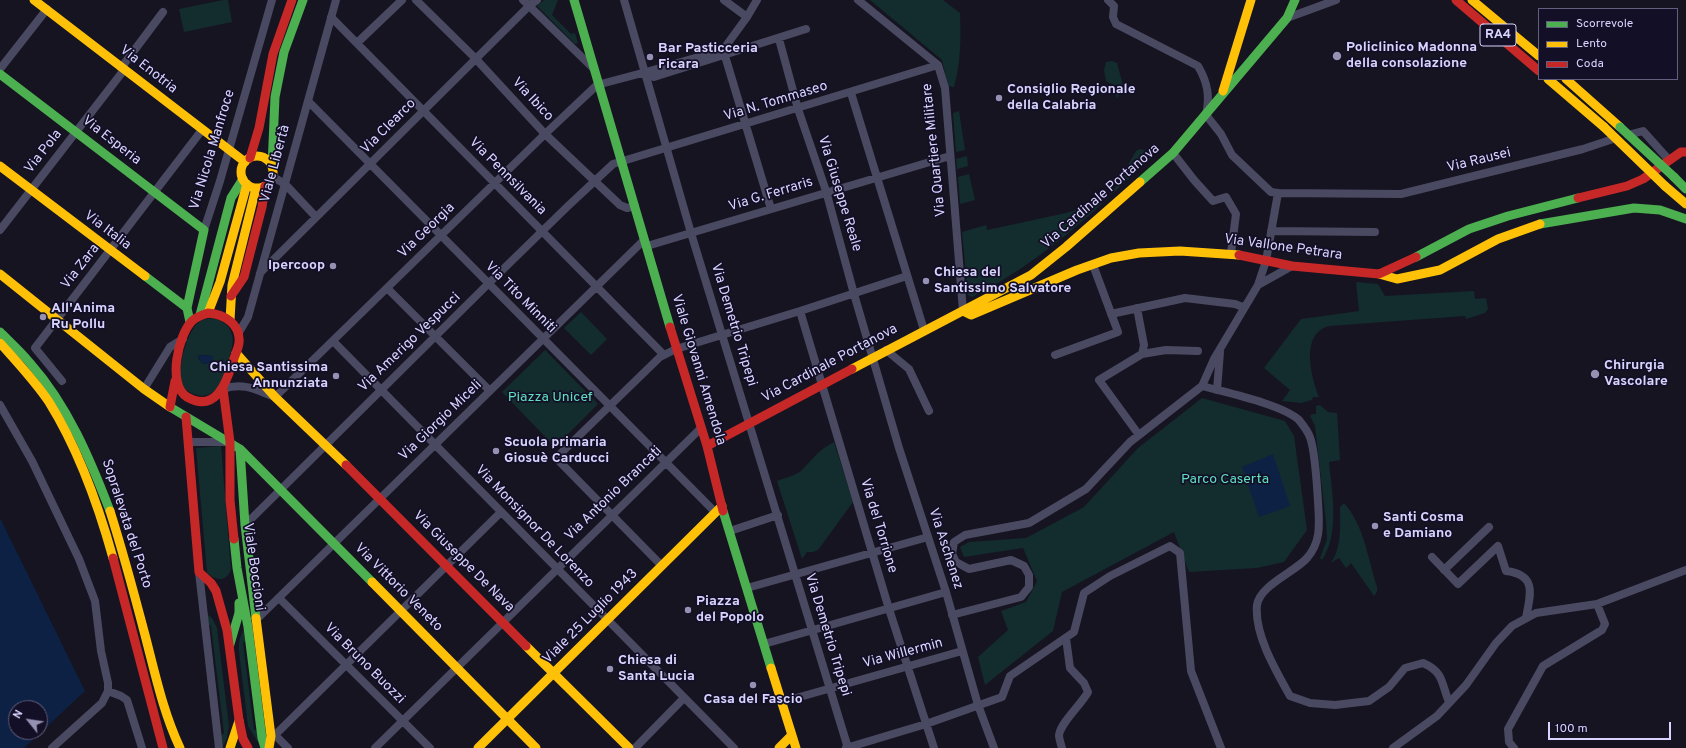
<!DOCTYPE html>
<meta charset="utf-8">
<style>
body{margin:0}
#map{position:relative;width:1686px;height:748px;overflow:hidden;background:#161421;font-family:Overpass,sans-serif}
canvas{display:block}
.legend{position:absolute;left:1538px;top:8px;width:140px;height:72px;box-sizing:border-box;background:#130f26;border:1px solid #625e7d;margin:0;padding:5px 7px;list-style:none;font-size:12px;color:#d9d4ff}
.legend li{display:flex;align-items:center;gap:8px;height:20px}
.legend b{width:20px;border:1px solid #625e7d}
.north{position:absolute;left:8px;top:700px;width:40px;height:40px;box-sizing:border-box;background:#130f26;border:1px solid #625e7d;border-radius:50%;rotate:300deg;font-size:11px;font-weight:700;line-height:16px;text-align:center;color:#d9d4ff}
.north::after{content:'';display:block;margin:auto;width:14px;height:18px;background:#9591b1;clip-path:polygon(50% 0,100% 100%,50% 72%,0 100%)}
.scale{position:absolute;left:1548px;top:722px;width:123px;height:18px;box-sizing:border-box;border:2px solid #d9d4ff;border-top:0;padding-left:5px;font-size:12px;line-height:14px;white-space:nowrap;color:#d9d4ff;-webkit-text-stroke:3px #130f26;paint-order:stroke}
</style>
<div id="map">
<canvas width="1686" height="748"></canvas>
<ul class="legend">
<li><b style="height:5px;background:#4caf50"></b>Scorrevole</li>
<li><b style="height:5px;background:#ffc107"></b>Lento</li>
<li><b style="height:5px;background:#c62828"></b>Coda</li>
</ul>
<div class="north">N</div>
<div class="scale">100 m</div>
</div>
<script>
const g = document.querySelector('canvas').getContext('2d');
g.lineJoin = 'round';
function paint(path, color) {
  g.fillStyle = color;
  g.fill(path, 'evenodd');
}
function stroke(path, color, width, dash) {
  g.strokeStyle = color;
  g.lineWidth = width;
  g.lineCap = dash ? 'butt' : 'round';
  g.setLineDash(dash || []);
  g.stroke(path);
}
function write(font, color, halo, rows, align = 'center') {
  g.font = font + ' Overpass,sans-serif';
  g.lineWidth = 3.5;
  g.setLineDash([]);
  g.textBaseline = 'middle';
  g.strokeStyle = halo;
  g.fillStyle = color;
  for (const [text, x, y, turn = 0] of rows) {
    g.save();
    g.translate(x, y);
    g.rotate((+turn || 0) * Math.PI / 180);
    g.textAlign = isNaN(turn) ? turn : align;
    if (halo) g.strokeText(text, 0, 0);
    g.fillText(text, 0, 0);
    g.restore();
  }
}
const green = new Path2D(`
 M223,0h5l4,22 -48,10 -5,-23z
 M544,0h14l-6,15 19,19 4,-1 3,10 -3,1 -38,-38z
 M870,0h73l17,13c1,26 1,49 -6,74l-6,-1 -6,-26z
 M1112,61l5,2 6,22 -6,14 -4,-14 -7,-4 -2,-11 2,-8z
 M959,111l6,39 -9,2 -3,-39z
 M1140,149l4,1 8,7 -42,39 26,-45z
 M967,156l1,10 -11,3 -1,-10z
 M969,174l6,26 -15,4 -2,-27z
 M1104,202c-40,36 -83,71 -132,95l-4,-2 -6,-63 24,-7 1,5 79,-17z
 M1356,282l22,2 7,12 89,-5 1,8 11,-1 2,11 -3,4 -19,6 -1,-3 -136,10c-29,8 -18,50 -10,71h-6l-1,3 -11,3 -19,-2 8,-11 -26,-22 37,-49 58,-8z
 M581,312l26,27 -16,16 -27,-27z
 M212,318c9,2 18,7 20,17 2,8 -1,16 -3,24 -4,16 -12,44 -35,35 -5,-1 -11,-6 -13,-12 -4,-13 6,-50 17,-59 4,-4 9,-4 14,-5zM198,355l15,1 -2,6 -6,2 -6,-4z
 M545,350l53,54 -43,43 -53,-55z
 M1202,398l83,23 9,15 13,94 -23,32 -27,6 -68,4 -15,-40 -112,60 -9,39 -68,54 -7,-28 30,-27 -7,-19 25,-9 11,-21 -14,-33 -59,9 -4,-10 9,-5 57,-4 58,-31 54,-59z
 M1320,405l8,7 9,1 3,47 -11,2c3,31 11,71 -7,98l-2,-2 7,-19 -1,-17 -11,-96 -5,-10 2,-2h4v-8z
 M834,442l19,60 -35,48 -5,2h-6l-5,7 -25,-78c7,-3 21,-6 26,-12 10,-11 17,-20 31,-27z
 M221,446l10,124c-5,12 -15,11 -24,3l-11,-125z
 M1344,503c20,22 24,56 33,84v5l-3,4 -23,-33 -5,5 -7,-10 -8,5c11,-17 9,-36 9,-56z
 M207,614l5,4 5,10 12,98 -2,12 -4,8 -2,-10 3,-3 -13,-107 -4,-3z
 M246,626l2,13 -5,4 11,86 4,3 1,12 -11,-18 -9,-74c-1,-10 1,-17 7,-26z`);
const water = new Path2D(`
 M198,355l16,1 -3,6 -4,2 -6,-1z
 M1273,454l17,52 -31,11 -17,-50z
 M0,518l85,173 -61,57h-24zM16,708h24v24h-24z`);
const street = new Path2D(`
 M416,0l59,58 70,76 75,71 7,3 8,-2
 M523,0l70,68
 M624,0l67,233 157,515
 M724,0l23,17
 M858,0l80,65 7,23 18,223
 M331,17l333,338
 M1287,18l49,-18
 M779,39l19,70 28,82 28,103 45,154 47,144 32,113 16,43
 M357,43l45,-43
 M725,56l46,153
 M121,68l42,-56
 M0,69l47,-60
 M646,72l77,-22 24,-33 10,-17
 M851,93l73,237
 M308,101l407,411
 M1628,135l15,-4 26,29
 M1173,153l21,27 19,21 13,-4 10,17 -5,39
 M273,177l12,7 31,33
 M1278,193l123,1 182,-45 33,-11
 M0,230l124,-160
 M204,230l16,-49 52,-181
 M1271,231l104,1
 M647,246l303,-90
 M260,273l269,-267 8,-6
 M1258,285l34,-19
 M387,288l103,103
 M1137,308l7,37 -2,9 -43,26 40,55
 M800,311l89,298 45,139
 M1111,314l74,-16 50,6 8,3
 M238,334l10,-17 88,-317
 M333,341l401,407
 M886,350l23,19 20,42
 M1142,354l24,-4 32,1
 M1055,355l63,-23 -25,-67
 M62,381l-27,-33 167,-218
 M1202,386c25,7 79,18 97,34 3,4 8,10 10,15 6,11 8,52 9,66 1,21 4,40 -11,57 -12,14 -47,27 -50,47 -3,29 19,66 33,91l20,7 25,2 34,-4 20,-14 16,-19 18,-5c21,9 18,20 26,39
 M144,389l26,-42 13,-8
 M223,389c21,-7 33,1 52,8l270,-263 52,-49 49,-13 8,5 152,-48
 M1217,390l3,-38
 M0,405l32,56 47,98 16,42 6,50 7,32v8l-6,12 -50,45
 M189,442h38
 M245,525l243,-241 80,-78 45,-42 325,-99
 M730,531l48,-16
 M1432,557l26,27 40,-38 8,25c32,4 24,24 20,47
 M662,566l-106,-108 104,-101 16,-8 124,-38 107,-35
 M1444,570l45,-43
 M199,572l20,176
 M747,588l181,-51
 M279,598l151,150
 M952,615l69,-18 8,-10v-12l-5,-9 -13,-6 -42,9 -13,-7 -4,-8 2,-12 11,-7 64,-12 57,-34 44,-47 72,-56 12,-27 44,-74 8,-24 12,-68 -7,-1 -39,-37 -11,-21 -15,-19c4,-18 2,-32 -8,-49l-82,-42 -3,-7 1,-11 -6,-6
 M256,620l388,-380
 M764,644l182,-52
 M108,691l13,5 6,4 15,48
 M782,702l180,-51
 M275,735l13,13
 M271,736l4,-1 226,-223
 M375,748l326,-320
 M635,748l49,-50
 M846,748l80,-24 76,-27 8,-21 64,-44 10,-39 26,-17 60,-30 10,7 11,118 30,77
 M1062,748c-1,-4 -3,-9 -3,-13 2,-13 22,-30 29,-43l-4,-9 -14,-15 -4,-30
 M1393,748l44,-32 29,-31 30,-42 16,-17 24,-13 61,-9 89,-34
 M1514,748l-5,-6 -1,-13 35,-63 59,-36 3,-6 -8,-20`);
const fast = new Path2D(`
 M574,0l96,327
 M0,74l204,156 -17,78
 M272,167l3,-70 9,-45 19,-52
 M1674,177l12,12
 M1140,182l33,-29 114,-135 8,-18
 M1540,224l94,-16 26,2 26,9
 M1416,257l53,-28 39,-13 70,-18
 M145,276l42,32 3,14
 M200,315l31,-117 12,-19
 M0,332c10,10 21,20 30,31 38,43 60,96 80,148
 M170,407l70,42 132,133
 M240,449l5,76 11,93
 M723,511l48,157
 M234,539l3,29 11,59 14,111 3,10
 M230,644l9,-31v-10`);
const slow = new Path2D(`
 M34,0l211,162
 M1472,0l67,56
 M1548,79l56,48
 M1566,79l54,48
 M1223,91l28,-91
 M241 172a16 16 0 1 1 32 0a16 16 0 1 1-32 0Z
 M0,166l145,110
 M1665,186l21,18
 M0,274l144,115 26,18
 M1379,274l18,5 43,-9 58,-31 42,-15
 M963,311l8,4 106,-45 34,-12 28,-5 41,-2 59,4
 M208,313l12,-31 27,-98
 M230,320l2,-35 24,-97
 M0,343c17,19 35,38 49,59 30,48 49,102 64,156
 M236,353l39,44 71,68
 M852,369l179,-94 35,-28 74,-65
 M110,511c13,41 24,82 35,124 10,38 18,77 35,113
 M372,582l164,166
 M256,618l15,118 -2,12
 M526,646l103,102
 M771,668l25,80
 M230,748l9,-27
 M478,748l244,-242
 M779,748l13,-13`);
const jam = new Path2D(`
 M1456,0l83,71
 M1681,152h5
 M250,158l9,-30 14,-74 19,-54
 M1578,198l49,-12 16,-7 38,-27
 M1239,255l53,11 87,8 37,-17
 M231,296l13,-19 18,-70 3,-21
 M208,313c16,1 33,11 31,30 -1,7 -5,14 -7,21 -6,20 -17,49 -45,33 -20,-12 -9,-62 5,-76 4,-4 10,-6 16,-8z
 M670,327l37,119 16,65
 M223,389l7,53v58l4,39
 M170,407l5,-26
 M186,417l13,155 12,11 5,8 11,39 12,90 4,19 5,9
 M707,446l145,-77
 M346,465l180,181
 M113,558l50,190`);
const fastBridge = new Path2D(`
 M1620,127l54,50`);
const slowBridge = new Path2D(`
 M1604,127l61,59`);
const markers = [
 [1337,56,5,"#9591b1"],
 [650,57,4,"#9591b1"],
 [999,98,4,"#9591b1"],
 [333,266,4,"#9591b1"],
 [926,281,4,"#9591b1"],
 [43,317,4,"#9591b1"],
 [1595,374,5,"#9591b1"],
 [336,376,4,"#9591b1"],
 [496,451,4,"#9591b1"],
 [1375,526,4,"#9591b1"],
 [688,610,4,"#9591b1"],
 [610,669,4,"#9591b1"],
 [753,685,4,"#9591b1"]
];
const shields = [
 [1498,35,36]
];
const shieldNames = [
 ["RA4",1498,35]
];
const poiNames = [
 ["Policlinico Madonna",1346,48],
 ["della consolazione",1346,64],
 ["Bar Pasticceria",658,49],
 ["Ficara",658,65],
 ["Consiglio Regionale",1007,90],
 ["della Calabria",1007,106],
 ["Ipercoop",325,266,"right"],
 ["Chiesa del",934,273],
 ["Santissimo Salvatore",934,289],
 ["All'Anima",51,309],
 ["Ru Pollu",51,325],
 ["Chirurgia",1604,366],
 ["Vascolare",1604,382],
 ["Chiesa Santissima",328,368,"right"],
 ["Annunziata",328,384,"right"],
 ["Scuola primaria",504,443],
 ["Giosuè Carducci",504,459],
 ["Santi Cosma",1383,518],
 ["e Damiano",1383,534],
 ["Piazza",696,602],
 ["del Popolo",696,618],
 ["Chiesa di",618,661],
 ["Santa Lucia",618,677],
 ["Casa del Fascio",753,700,"center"]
];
const streetNames = [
 ["Via Enotria",148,70,38],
 ["Via Ibico",532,100,47],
 ["Via N. Tommaseo",776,102,-17],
 ["Via Clearco",389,127,-45],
 ["Via Esperia",111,141,38],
 ["Via Nicola Manfroce",213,150,-73],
 ["Via Quartiere Militare",935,150,-96],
 ["Via Pola",44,152,-52],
 ["Via Rausei",1479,161,-14],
 ["Viale Libertà",276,164,-75],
 ["Via Pennsilvania",507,177,45],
 ["Via Giuseppe Reale",839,194,73],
 ["Via G. Ferraris",771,195,-17],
 ["Via Cardinale Portanova",1101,197,-41],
 ["Via Italia",107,231,37],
 ["Via Georgia",427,231,-44],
 ["Via Vallone Petrara",1283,248,8],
 ["Via Zara",81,267,-52],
 ["Via Tito Minniti",520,298,45],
 ["Via Demetrio Tripepi",733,325,73],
 ["Via Amerigo Vespucci",410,343,-44],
 ["Via Cardinale Portanova",830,364,-28],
 ["Viale Giovanni Amendola",698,370,73],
 ["Via Giorgio Miceli",441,421,-44],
 ["Via Antonio Brancati",614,494,-44],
 ["Sopralevata del Porto",126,524,72],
 ["Via del Torrione",878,526,73],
 ["Via Monsignor De Lorenzo",534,527,46],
 ["Via Aschenez",945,549,72],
 ["Via Giuseppe De Nava",463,562,45],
 ["Viale Boccioni",253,567,82],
 ["Via Vittorio Veneto",398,588,45],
 ["Viale 25 Luglio 1943",591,617,-45],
 ["Via Demetrio Tripepi",827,635,73],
 ["Via Willermin",903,654,-15],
 ["Via Bruno Buozzi",364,664,45]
];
const parkNames = [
 ["Piazza Unicef",550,398],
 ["Parco Caserta",1225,480]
];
paint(green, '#132c2d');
paint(water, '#0d2144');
stroke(street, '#4a4962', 8);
stroke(fast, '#4caf50', 9);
stroke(slow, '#ffc107', 9);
stroke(jam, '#c62828', 9);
stroke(fastBridge, '#4caf50', 9);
stroke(slowBridge, '#ffc107', 9);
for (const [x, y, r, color] of markers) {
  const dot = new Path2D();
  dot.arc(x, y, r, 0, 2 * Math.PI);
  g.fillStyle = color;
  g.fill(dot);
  stroke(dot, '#130f26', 1.5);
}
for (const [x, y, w] of shields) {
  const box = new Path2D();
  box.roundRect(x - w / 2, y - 11, w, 22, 3);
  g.fillStyle = '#130f26';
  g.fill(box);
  stroke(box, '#d9d4ff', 1);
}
write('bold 13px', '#d9d4ff', null, shieldNames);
write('bold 14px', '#d9d4ff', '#130f26', poiNames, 'left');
write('14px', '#d9d4ff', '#130f26', streetNames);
write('14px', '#5fe0c0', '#130f26', parkNames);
</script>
